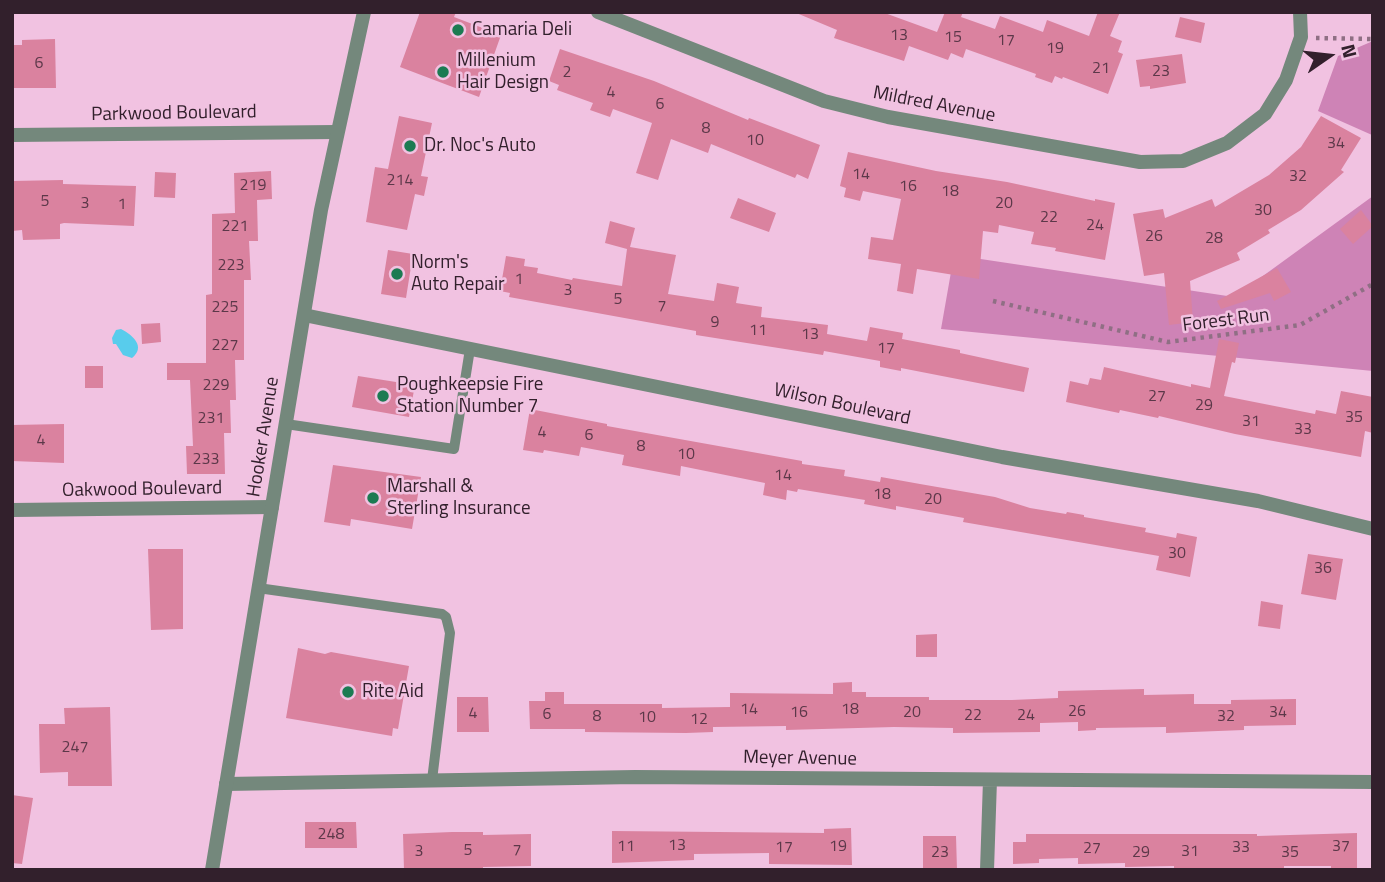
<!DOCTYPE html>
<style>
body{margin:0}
#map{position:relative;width:1385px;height:882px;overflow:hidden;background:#f1c2e1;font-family:"Titillium Web",sans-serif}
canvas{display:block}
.frame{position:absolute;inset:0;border:14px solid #32202c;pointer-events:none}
.north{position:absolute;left:1294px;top:21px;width:70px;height:70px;-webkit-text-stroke:5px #f1c2e1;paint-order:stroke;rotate:76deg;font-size:19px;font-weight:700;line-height:28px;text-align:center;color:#32202c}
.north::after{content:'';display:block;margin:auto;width:24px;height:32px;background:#32202c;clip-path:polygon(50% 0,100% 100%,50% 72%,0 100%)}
</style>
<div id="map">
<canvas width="1385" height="882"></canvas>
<div class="frame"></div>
<div class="north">N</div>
</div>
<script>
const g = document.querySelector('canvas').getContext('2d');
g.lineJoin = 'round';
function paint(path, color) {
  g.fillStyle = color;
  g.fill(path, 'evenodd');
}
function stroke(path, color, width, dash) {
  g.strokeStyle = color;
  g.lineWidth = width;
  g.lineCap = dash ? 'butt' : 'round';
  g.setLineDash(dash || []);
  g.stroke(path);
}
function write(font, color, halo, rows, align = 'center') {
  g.font = font + ' "Titillium Web",sans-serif';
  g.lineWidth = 5;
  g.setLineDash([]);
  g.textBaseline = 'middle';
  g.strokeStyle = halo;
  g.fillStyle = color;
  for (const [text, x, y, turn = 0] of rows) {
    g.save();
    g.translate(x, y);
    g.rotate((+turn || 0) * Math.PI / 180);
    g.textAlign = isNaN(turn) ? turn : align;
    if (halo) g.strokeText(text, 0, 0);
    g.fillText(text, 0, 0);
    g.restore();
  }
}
const forest = new Path2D(`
 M1373,41v97l-1,-3 -54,-24 20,-55z
 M1373,196v175l-432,-42 13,-74 280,42z`);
const water = new Path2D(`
 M121,329c12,6 25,18 11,29l-9,-3 -7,-11h-3l-1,-6 4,-8z`);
const building = new Path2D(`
 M420,12h36l-2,5 47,18 -22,62 -79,-30z
 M794,12h88l55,20 8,-20h18l-2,5 34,12 5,-13 43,16 4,-12 42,16 9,-24h22l-10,24 12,5 -4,11 5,2 -15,40 -45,-17 -1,2 -7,-3 -3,7 -17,-6 1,-3 -70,-25 -3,9 -12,-5 -3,7 -39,-14 -5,15 -70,-23 3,-8z
 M1180,17l25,6 -4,20 -26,-6z
 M55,39l1,49h-44v-43h10v-5z
 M560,49l94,32 94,39 1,-2 71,27 -12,34 -11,-5 -2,4 -84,-34 -3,9 -37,-14 -13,41 -22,-7 16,-50 -39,-14 -3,8 -20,-7 3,-7 -36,-13 2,-5 -10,-4z
 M1182,54l4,29 -36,6v-3l-10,1 -4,-27z
 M399,116l33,7 -11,53 7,1 -4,19 -9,-2 -8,36 -41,-8 9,-55 13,2z
 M1321,116l40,22 -20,32 3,2 -43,38 -33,20 2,3 -33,20 3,7 -50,21 3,41 -24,3 -5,-52 -20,3 -11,-62 30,-5 2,9 47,-19 3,8 54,-32 32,-28z
 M848,152l88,19 71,11 88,19v-2l20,4 -10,57 -50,-9 1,-3 -25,-4 3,-12 -35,-7 -1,8 -15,-2 -4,48 -62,-10 -4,25 -16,-3 4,-27 -33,-5 3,-22 22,3 8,-41 -38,-8 -3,10 -16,-4 2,-9 -6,-2z
 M271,171l1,28 -15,1 1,41h-9l2,39h-7v80h-9l1,40h-6l1,33h-7l1,41h-38l-1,-28h7l-3,-66h-23v-17h39v-68l6,-1v-80l23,-1 -1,-40z
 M155,172l21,1 -1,25 -21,-1z
 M63,180v4l73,2 -2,40 -70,-3 -4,1v15l-37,1 -1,-10 -10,1v-50z
 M738,198l38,15 -7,19 -39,-14z
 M1361,210l12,16 -20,18 -13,-15z
 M610,221l25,7 -5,19 46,8 -8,39 46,7 3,-18 22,4 -3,16 26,4 -1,10 67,8 -1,9 40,7 3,-14 33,6 -1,6 58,11v3l69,15 -5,24 -123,-24v3l-21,-4v-6l-56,-10 -1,4 -127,-20v-4l-187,-34 1,-4 -10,-2 6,-35 19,3 -1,7 14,2 -1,5 35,7 1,-2 49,8 5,-37 -22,-6z
 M388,250l25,4 -7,44 -25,-4z
 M1277,268l14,24 -17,9 -4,-8 -49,16 -4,-8z
 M160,323l1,19 -19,2 -1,-20z
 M1219,339l20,4 -4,20 -3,-1 -8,34 91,18 1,-4 20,4 5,-23 32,6v36l-8,-2 -4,26 -126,-23 -76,-18 -1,2 -38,-8 -1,3 -53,-11 4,-21 18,4 2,-7 11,2 3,-13 87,20v-3l19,4z
 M85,366h18v22h-18z
 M358,376l57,9 -6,32 -57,-10z
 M530,409l77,15v2l195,35v3l43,6 -1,6 36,6 1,-5 39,7 75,13 35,11 36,6 1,-2 17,3v2l62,11 -1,4 31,6 1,-5 20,4 -7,40 -34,-7 3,-14 -196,-34 1,-4 -68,-12v4l-32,-6 1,-4 -67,-11 -1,3 -10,-2 -1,10 -23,-5 2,-12 -84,-17 -1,10 -58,-11 2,-10 -43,-8 -2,9 -35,-6 -1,3 -20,-3z
 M64,424v39l-52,-2v-36z
 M333,465l88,12 -9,52 -61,-10 -1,7 -26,-4z
 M148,549h35v80l-32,1z
 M1308,554l35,5 -7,41 -35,-6z
 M1261,601l22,4 -3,24 -22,-3z
 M937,634v23h-21v-22z
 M298,648l27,6 6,-2 78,14 -11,63 -5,-1 -1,8 -106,-18z
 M852,682v10h14v5h63v3h83l46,-2v-7l86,-2v6l50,-1v10h37v-4l65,-1v26l-52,1v4l-78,3v-6l-70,1v2l-18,1v-9l-38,1v9l-87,1v-5l-59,-1 -108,3v-4l-73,1v5l-27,1 -101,-1v-3h-55l-1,-28h16v-9h19v12h98v4l68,-1v-14l103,1v-11z
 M457,697h31l1,35h-32z
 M110,707l2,79h-44v-14l-28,1 -1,-49h26l-1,-16z
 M12,795l21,3 -11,66 -10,-1z
 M305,822h51l1,26h-52z
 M851,828l1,37 -83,-1v-11l-75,1v6l-82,3v-32l212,2v-4z
 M452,832h31v3l48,-1v32l-48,1v3h-79l-1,-36z
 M1357,833v37h-26v-4h-47v4h-110v-4l-49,1v-4l-47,1v-6l-39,1v4l-26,1v-22h13v-8h231v2z
 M923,836h33l1,34h-34z`);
const path = new Path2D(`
 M1316,38l57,1
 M993,301l175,41 132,-17 73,-41`);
const service = new Path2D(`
 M286,424l168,25 16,-100
 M258,588l184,26 4,3 4,16 -18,147`);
const minor = new Path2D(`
 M598,12l226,89 64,16 252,45 43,-1 44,-18 38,-29 21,-34 15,-43 -1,-25
 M12,135l324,-3
 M304,315l698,142 256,44 115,28
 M12,510l260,-3
 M226,784l409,-7 738,5
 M987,870l3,-90`);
const tertiary = new Path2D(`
 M212,870l109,-660 43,-198`);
const markers = [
 [458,30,7,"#1c7b52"],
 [443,72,7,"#1c7b52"],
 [410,146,7,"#1c7b52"],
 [397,274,7,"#1c7b52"],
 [383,396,7,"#1c7b52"],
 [373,498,7,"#1c7b52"],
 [348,692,7,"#1c7b52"]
];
const numberNames = [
 ["13",899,36],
 ["15",953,38],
 ["17",1006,41],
 ["19",1055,49],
 ["6",39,64],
 ["21",1101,69],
 ["23",1161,72],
 ["2",567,73],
 ["4",611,93],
 ["6",660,105],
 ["8",706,129],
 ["10",755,141],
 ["34",1336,144],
 ["14",861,175],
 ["32",1298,177],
 ["214",400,181],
 ["219",253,186],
 ["16",908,187],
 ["18",950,192],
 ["5",45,202],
 ["3",85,204],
 ["20",1004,204],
 ["1",122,205],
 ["30",1263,211],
 ["22",1049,218],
 ["24",1095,226],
 ["221",235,227],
 ["26",1154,237],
 ["28",1214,239],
 ["223",231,266],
 ["1",519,280],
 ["3",568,291],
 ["5",618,300],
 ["7",662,307],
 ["225",225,308],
 ["9",715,323],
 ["11",758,331],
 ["13",810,335],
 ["227",225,346],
 ["17",886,349],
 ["229",216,386],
 ["27",1157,397],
 ["29",1204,406],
 ["35",1354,418],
 ["231",211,419],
 ["31",1251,422],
 ["33",1303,430],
 ["4",542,433],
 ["6",589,436],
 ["4",41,441],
 ["8",641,447],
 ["10",686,455],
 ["233",206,460],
 ["14",783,476],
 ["18",882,495],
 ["20",933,500],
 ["30",1177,554],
 ["36",1323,569],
 ["14",749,710],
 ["18",850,710],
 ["26",1077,712],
 ["16",799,713],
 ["20",912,713],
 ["34",1278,713],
 ["4",473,714],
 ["6",547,715],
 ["22",973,716],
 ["24",1026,716],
 ["8",597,717],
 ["32",1226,717],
 ["10",647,718],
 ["12",699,720],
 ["247",75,748],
 ["248",331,835],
 ["13",677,846],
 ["11",626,847],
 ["19",838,847],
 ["37",1341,847],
 ["17",784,848],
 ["33",1241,848],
 ["27",1092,849],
 ["5",468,851],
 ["7",517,851],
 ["3",419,852],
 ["31",1190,852],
 ["23",940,853],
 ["29",1141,853],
 ["35",1290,853]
];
const poiNames = [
 ["Camaria Deli",472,30],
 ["Millenium",457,61],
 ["Hair Design",457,83],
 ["Dr. Noc's Auto",424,146],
 ["Norm's",411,263],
 ["Auto Repair",411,285],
 ["Poughkeepsie Fire",397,385],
 ["Station Number 7",397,407],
 ["Marshall &",387,487],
 ["Sterling Insurance",387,509],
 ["Rite Aid",362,692]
];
const streetNames = [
 ["Mildred Avenue",934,105,11],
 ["Parkwood Boulevard",174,114,-1],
 ["Forest Run",1226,321,-7],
 ["Wilson Boulevard",842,405,12],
 ["Hooker Avenue",264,437,-81],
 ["Oakwood Boulevard",142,490,-1],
 ["Meyer Avenue",800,759,1]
];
paint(forest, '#ce83b6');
paint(water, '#58ccec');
paint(building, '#da829f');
stroke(path, '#8f6f84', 4.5, [3.5, 5]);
stroke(service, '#74887c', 10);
stroke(minor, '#74887c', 14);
stroke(tertiary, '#74887c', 14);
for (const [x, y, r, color] of markers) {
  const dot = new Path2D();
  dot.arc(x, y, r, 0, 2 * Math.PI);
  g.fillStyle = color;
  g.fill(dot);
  stroke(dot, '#f1c2e1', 2.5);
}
write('16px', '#5c3849', null, numberNames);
write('19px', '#32202c', '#f1c2e1', poiNames, 'left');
write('19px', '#32202c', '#f1c2e1', streetNames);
</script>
